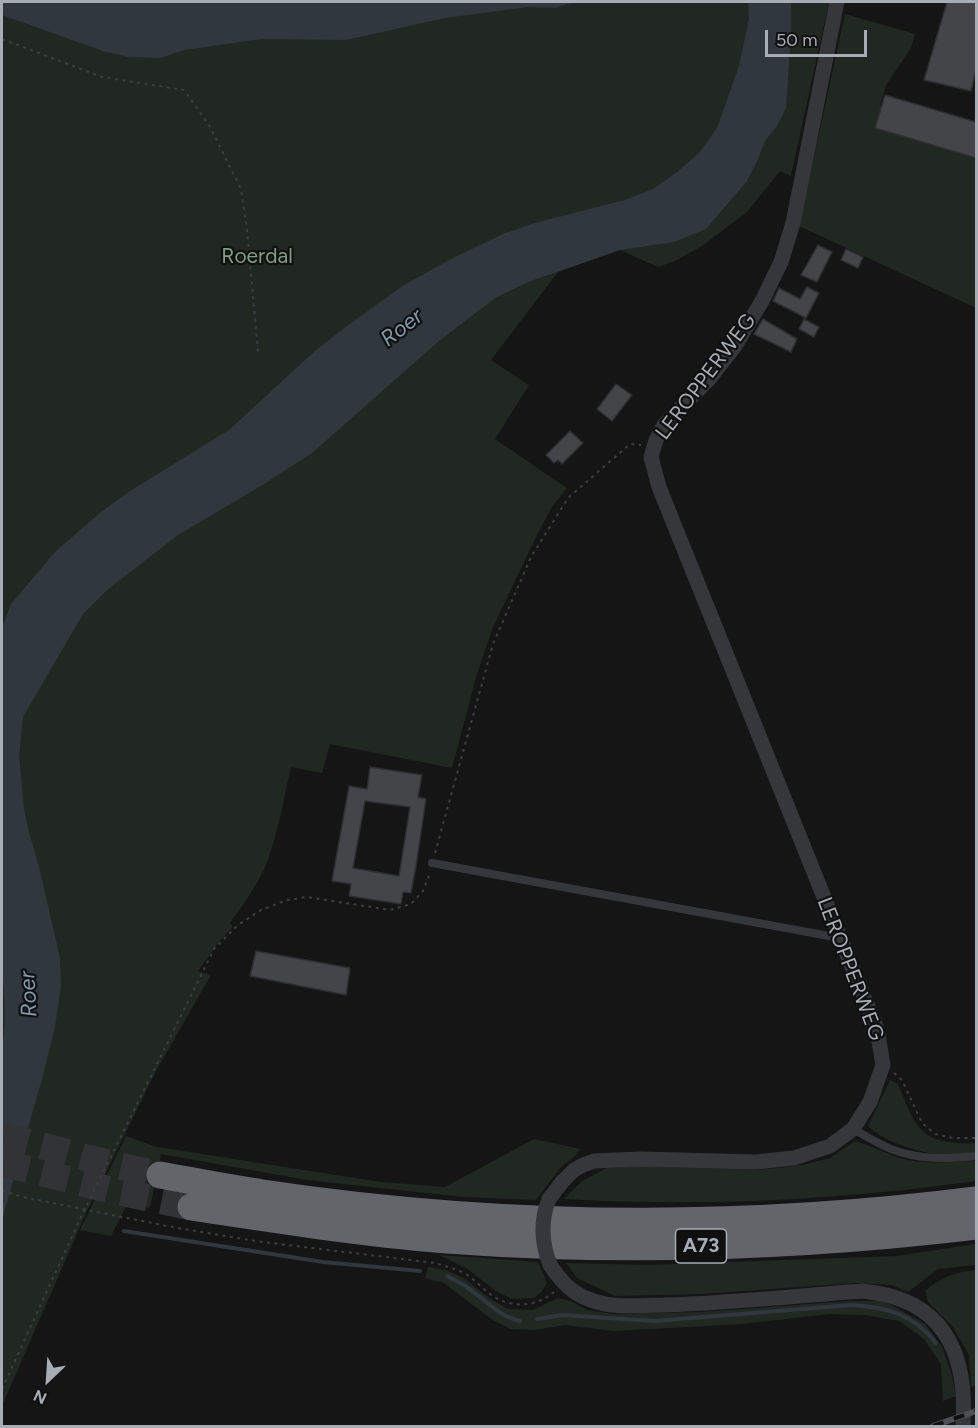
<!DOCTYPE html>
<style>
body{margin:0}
#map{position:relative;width:978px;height:1428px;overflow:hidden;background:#151516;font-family:Figtree,sans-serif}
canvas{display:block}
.frame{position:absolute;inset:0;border:3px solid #a8acb5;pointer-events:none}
.north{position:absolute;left:18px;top:1350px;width:60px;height:60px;-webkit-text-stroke:4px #101011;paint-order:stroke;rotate:205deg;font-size:16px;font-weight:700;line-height:24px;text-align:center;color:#a8acb5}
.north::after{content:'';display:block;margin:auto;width:21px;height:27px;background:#a8acb5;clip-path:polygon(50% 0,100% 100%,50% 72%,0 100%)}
.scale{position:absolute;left:765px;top:30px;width:102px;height:27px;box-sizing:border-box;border:3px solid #a8acb5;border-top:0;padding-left:8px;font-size:18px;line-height:21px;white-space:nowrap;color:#a8acb5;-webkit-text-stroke:4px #101011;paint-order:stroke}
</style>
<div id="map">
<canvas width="978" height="1428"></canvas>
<div class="frame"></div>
<div class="north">N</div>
<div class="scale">50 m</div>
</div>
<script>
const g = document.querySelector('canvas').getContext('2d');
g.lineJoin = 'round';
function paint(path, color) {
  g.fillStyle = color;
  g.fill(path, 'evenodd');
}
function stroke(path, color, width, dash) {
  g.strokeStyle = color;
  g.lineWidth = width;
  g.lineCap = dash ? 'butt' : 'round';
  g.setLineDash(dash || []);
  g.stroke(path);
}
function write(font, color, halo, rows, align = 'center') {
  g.font = font + ' Figtree,sans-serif';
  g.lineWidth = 4.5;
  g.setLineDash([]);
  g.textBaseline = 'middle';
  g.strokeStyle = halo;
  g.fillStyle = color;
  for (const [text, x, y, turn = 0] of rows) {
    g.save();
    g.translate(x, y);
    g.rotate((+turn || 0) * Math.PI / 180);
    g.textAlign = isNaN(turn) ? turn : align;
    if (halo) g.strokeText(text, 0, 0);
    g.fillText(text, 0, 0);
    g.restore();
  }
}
const green = new Path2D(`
 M2,2h827l-38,174 -11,-5 -33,41 -45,34 -27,15 -17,6 -38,-17 -62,22 -67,88 38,25 -34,54 72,49 -15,19 -15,28 -44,92 -16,47 -25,94 -122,-24 -8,29 -31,-6c-8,34 -13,68 -26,100 -9,20 -22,38 -35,56l3,4 -15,16 -20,28 13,4 -55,96 -70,142 -84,193z
 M845,14l70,20 -4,14 -25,37 -6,21 96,32 -6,19 6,2v149l-177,-82z
 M890,1080l8,4c12,27 16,53 50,58 10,1 19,2 28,1v9c-10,1 -22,4 -33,3 -22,-2 -60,-13 -75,-29z
 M126,1136l31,11 224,35 64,5 89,-48 46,10 -5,7 -15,12 -24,32 -73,-3 -156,-17 -146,-26 -11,54 -23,-3 -16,31 -31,-6z
 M855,1141c15,4 29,12 45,17 25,7 51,4 76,3v20c-135,19 -275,26 -412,18l17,-17 25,-14 32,-2 121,4 44,-5 27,-7z
 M976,1244v21l-38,4 -30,23 -17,-7 -36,-2 -153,11 -87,2 -38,-18 -11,-15 81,2 249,-9z
 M439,1255l99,7 9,21 -5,8 -8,7 -22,1 -16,-8 -30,-23z
 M428,1267l18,3 19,9 24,19 19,11 25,1 25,-12 13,3 16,9 26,4 88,-2 148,-11h36l40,23 17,23 9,25 5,24 -13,5 -2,-37 -17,-25 -25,-18 -34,-6 -36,-1 -87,10 -129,7 -48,-6 -30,5 -24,-1 -20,-10 -47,-36 -19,-5z
 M976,1270v115l-5,3 -2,-33 -16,-28 -25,-25 -3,-11c14,-13 33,-20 51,-21z`);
const water = new Path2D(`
 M2,2h572l-19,6 -27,-1 -83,11 -99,22 -85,-1 -76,11 -25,8 -32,-1 -25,-6 -101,-36z
 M748,2h43v32l-5,74 -9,18 -12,15 -7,18 -11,22 -41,48 -32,13 -54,8 -92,32 -33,16 -56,43 -127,112 -48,31 -86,51 -71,55 -24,24 -60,103 -4,39 5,53 5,23 10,35 21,91 1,28 -6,41 -13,52 -40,141v-173c5,-24 2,-55 0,-80v-341l2,-3 7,-19 44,-52 46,-40 29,-21 99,-61 87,-80 35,-27 53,-38 49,-27 50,-24 32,-11 90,-23 28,-11 24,-17 22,-19 18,-25 22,-62 10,-47z`);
const stream = new Path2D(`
 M124,1231l199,31 97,9
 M447,1276c7,4 14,7 21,12 18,12 30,28 52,33
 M537,1319l25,-4 93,6 196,-16c35,2 63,9 85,38`);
const building = new Path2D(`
 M947,2h29v68l-5,21 -47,-11z
 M885,95l91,27v36l-101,-30z
 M818,245l14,7 -15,30 -16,-7z
 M846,249l17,8 -5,11 -17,-8z
 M807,287l12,6 -13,25 -33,-17 6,-13 21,11z
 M763,319l34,20 -6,13 -37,-18z
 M804,319l15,8 -5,10 -15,-8z
 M616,384l16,11 -20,26 -15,-12z
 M570,431l13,12 -21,21 -4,-4 -4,3 -8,-8z
 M370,767l52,8 -4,22 8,2 -10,67 -5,27 -8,-1 -2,12 -52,-8 2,-12 -19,-3 17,-95 18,3zM365,801l45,6 -11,69 -46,-8z
 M256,951l94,17 -4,27 -96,-19z`);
const motorwayTunnel = new Path2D(`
 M2,1135l97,26 61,14
 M2,1163l108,27 81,17`);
const path = new Path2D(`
 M2,39l100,38 82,13 25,35 32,64 6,40 11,123
 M435,853l58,-209 38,-87 37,-59 62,-54 11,1
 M894,1073l8,7 20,43 13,11 18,4h23
 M2,1191l21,6 144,29 88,15 180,22c11,3 21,6 31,11 12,8 21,20 34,26 18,8 39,5 54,-8
 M2,1389l79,-172 133,-268 24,-24 23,-15 26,-10 20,-3 83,13 21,-6 12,-13 7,-18`);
const service = new Path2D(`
 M432,863l408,75
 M853,1129c13,7 25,15 38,20 28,11 56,10 85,7`);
const minor = new Path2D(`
 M549,1199l13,-17 12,-12 9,-5 11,-4 46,-2 116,3 38,-4 36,-12 23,-17 17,-27 13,-37 -6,-36 -218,-542 -8,-30 5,-17 8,-15 46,-47 25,-32 27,-45 19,-39 12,-39 44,-221
 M550,1265c11,16 22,29 41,35 22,9 50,5 73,5 66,-2 132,-9 198,-14 81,7 106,61 101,135`);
const motorway = new Path2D(`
 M160,1175c34,6 68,13 103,18 235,35 477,37 713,7
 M191,1207c85,13 171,26 256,33 177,13 354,7 529,-14`);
const rail = new Path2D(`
 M933,1426l43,-15`);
const minorBridge = new Path2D(`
 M549,1199c-9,22 -7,45 1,66`);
const shields = [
 [701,1246,51]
];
const shieldNames = [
 ["A73",701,1246]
];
const parkNames = [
 ["Roerdal",257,257]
];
const streetNames = [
 ["LEROPPERWEG",706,377,-53],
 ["LEROPPERWEG",850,969,69]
];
const waterNames = [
 ["Roer",402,328,-38],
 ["Roer",29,994,-93]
];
paint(green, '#212822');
paint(water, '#30373e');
stroke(stream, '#30373e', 4);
paint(building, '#444549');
stroke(building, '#2f2f32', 1.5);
stroke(motorwayTunnel, '#323336', 27, [27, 14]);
stroke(path, '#3c3e42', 2, [3, 4.5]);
stroke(service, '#36373b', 8);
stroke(minor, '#36373b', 15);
stroke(motorway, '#63656b', 27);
stroke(rail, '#4e4f54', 6);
stroke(rail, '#101011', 4, [11]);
stroke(minorBridge, '#36373b', 15);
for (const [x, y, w] of shields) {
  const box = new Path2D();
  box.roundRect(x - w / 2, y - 17, w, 34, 4.5);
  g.fillStyle = '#101011';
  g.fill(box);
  stroke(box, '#a8acb5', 1.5);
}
write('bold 20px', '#a8acb5', null, shieldNames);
write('21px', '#819e83', '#101011', parkNames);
write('21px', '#a8acb5', '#101011', streetNames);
write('italic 22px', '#8399ac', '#101011', waterNames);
</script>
